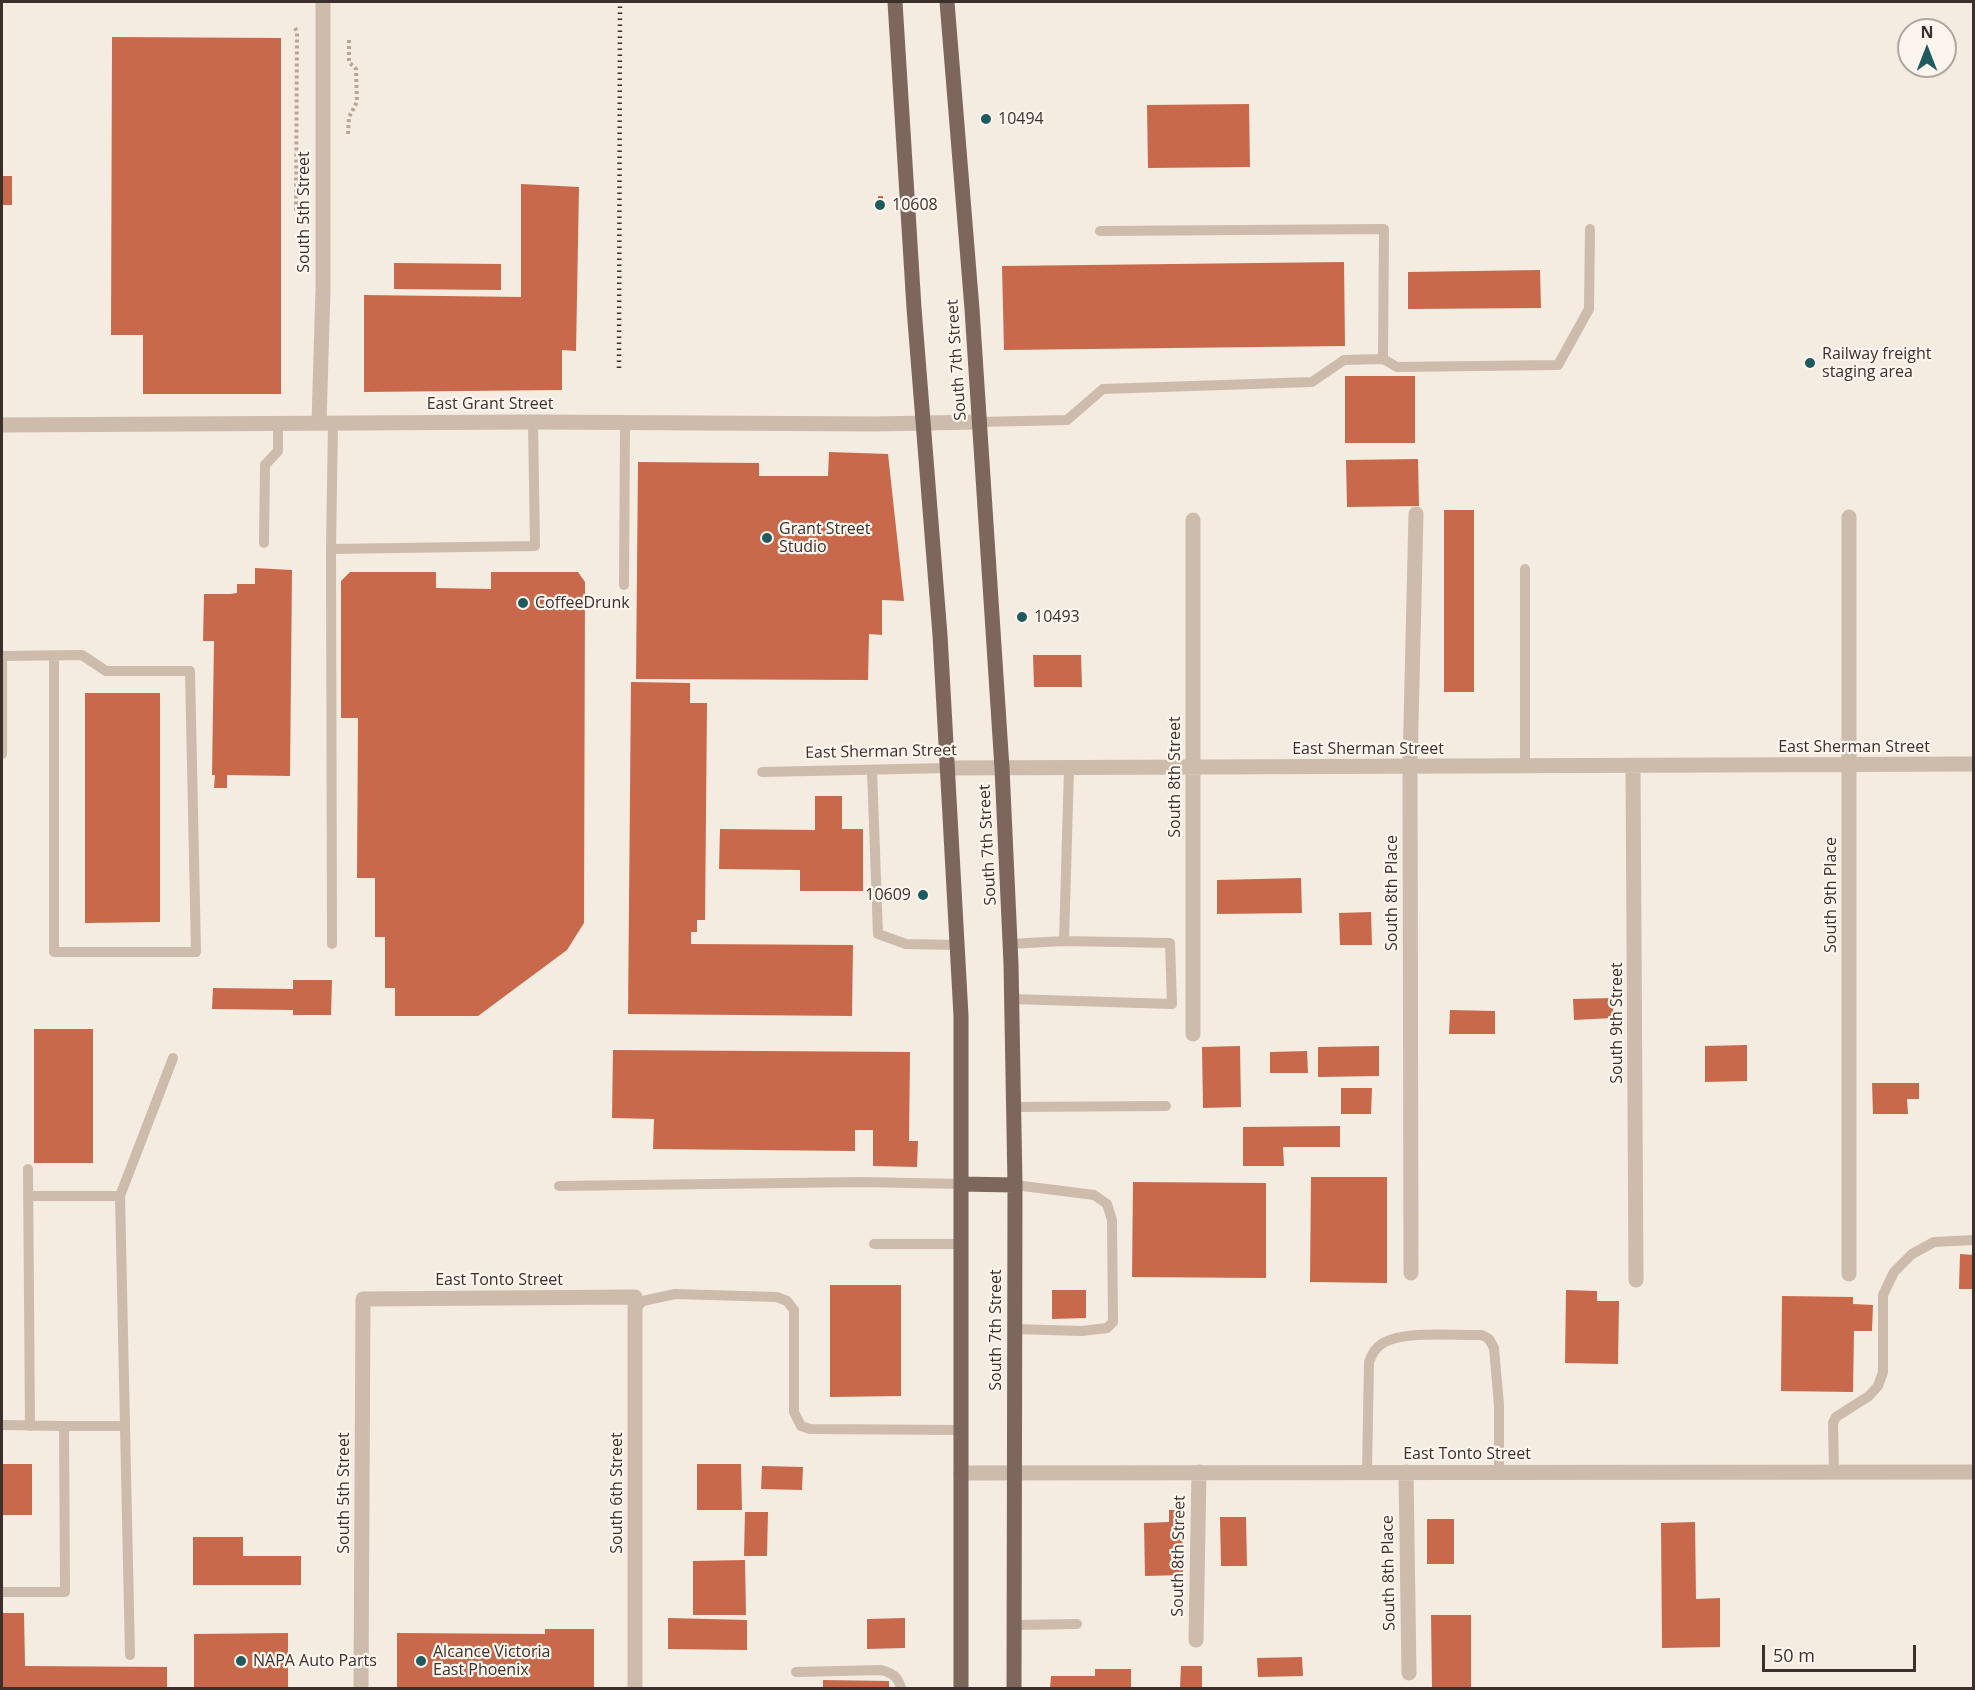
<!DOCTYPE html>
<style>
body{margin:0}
#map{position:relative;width:1975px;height:1690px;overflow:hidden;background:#f4ebe1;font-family:"Open Sans",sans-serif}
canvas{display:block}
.frame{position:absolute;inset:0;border:3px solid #3b302b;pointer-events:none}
.north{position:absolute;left:1897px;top:18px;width:60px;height:60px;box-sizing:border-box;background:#fbf5ee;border:2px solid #aea6a0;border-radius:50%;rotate:0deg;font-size:16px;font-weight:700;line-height:24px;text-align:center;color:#3b302b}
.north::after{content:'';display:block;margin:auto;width:21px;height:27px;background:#1f5a5e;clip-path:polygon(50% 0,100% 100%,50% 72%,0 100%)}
.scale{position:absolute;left:1762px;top:1645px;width:154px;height:27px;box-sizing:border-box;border:3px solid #3b302b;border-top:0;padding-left:8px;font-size:18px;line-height:21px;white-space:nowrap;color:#3b302b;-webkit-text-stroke:4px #fbf5ee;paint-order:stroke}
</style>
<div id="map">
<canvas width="1975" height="1690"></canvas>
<div class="frame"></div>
<div class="north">N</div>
<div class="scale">50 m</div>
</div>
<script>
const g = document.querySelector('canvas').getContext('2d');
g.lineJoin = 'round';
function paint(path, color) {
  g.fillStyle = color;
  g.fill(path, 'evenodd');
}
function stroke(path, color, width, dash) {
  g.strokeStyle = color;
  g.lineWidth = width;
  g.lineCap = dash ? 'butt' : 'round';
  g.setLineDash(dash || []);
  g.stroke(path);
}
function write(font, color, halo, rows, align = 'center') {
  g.font = font + ' "Open Sans",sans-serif';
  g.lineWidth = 4.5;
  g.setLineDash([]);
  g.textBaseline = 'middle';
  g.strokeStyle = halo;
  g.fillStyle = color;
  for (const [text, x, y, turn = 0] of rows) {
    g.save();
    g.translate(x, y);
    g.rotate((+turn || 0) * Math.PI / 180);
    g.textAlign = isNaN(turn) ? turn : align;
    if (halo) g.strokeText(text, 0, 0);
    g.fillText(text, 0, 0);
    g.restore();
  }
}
const building = new Path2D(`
 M112,37l169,1v356h-138v-59h-32z
 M1249,104l1,63 -102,1 -1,-63z
 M2,176h10v29h-10z
 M521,184l58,3 -3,164 -14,-1v40l-198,2v-97l157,2z
 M878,196h5v11l-5,2z
 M1344,262l1,84 -341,4 -2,-84z
 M394,263l107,1v26l-107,-1z
 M1540,270l1,38 -133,1v-37z
 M1345,376h70v67h-70z
 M829,452l59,2 16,147 -22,-1v35l-13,-1 -1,46 -232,-1 2,-217 121,1v13h69z
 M1418,459l1,47 -72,1 -1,-47z
 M1444,510h30v182h-30z
 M255,568l37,2 -2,206 -63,-1v13h-13l1,-13h-3l2,-134h-11l1,-47h26l7,-1v-9h18z
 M350,572h86v16l55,1v-17h87l7,10 -1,341 -17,27 -89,66h-83v-28h-10v-51h-10v-59h-18l1,-160h-17v-137z
 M1033,655h48l1,32h-48z
 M631,682l59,1v20h17l-2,217h-8v12h-6v12l162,1 -1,71 -224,-2z
 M85,693h75v229l-75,1z
 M815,796h27v33h21v62h-63v-21l-81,-1 1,-40 95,1z
 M1301,878l1,35 -85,1v-34z
 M1371,912l1,33h-32l-1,-32z
 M293,980h39l-1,35h-38v-5l-81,-1 1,-21 80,1z
 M1613,998v20l-39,2 -1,-21z
 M1450,1010l45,1v23h-46z
 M34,1029h59v134h-59z
 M1747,1045v36l-42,1v-36z
 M1240,1046l1,61 -38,1 -1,-61z
 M1379,1046v30l-61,1v-30z
 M613,1050l297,2 -1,89h9l-1,26 -44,-1v-36h-18v21l-202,-2 1,-30 -42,-1z
 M1307,1051l1,22h-38v-21z
 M1872,1083h47v16h-12l1,15h-35z
 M1341,1088h31l-1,26h-30z
 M1340,1126v21h-57l1,19h-41v-39z
 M1311,1177h76v106l-77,-1z
 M1133,1182l133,1v95l-134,-1z
 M1960,1254l14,1v34h-15z
 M830,1285h71v111l-71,1z
 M1052,1290h34v28l-34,1z
 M1566,1290l31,1v10h22l-1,63 -53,-1z
 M1782,1296l71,1v7l20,1 -1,26h-18l-1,61 -72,-1z
 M2,1464h30v51h-30z
 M697,1464h44l1,46h-45z
 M762,1466l41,1 -1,23 -41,-1z
 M1169,1510h13l1,65 -38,1 -1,-53 25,-1z
 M745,1512h23l-1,44h-23z
 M1220,1517h26l1,49h-26z
 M1427,1519h27v45h-27z
 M1695,1522l1,77 24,-1v49l-58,1 -1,-125z
 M193,1537h50v19h58v29h-108z
 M745,1560l1,55h-53v-54z
 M2,1613h22l1,53 142,1v21h-165z
 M1431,1615h40v73h-39z
 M668,1618l79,2v30l-79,-1z
 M905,1618v30l-38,1v-30z
 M545,1629h49v59h-197v-55l148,1z
 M288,1633v55h-94v-54z
 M1302,1657l1,19 -45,1 -1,-19z
 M1181,1666h21v22h-22z
 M1095,1669h36v19h-81l1,-12h44z
 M823,1680l66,1v7h-66z`);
const path = new Path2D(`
 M295,28l2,4 -1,180
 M348,134l1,-17 8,-15 -1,-33 -7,-7v-22`);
const service = new Path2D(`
 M1383,359l14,8 161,-2 31,-56 1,-80
 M979,422l88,-2 36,-31 209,-7 32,-22 39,-1 1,-130 -284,2
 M333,423l-2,126 204,-3 -2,-124
 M264,543l1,-78 13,-14v-28
 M331,549l1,395
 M1525,569v197
 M624,585l1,-162
 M2,656l80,-1 24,16h84l6,281h-142v-296
 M2,656v98
 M872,770l6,164 28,10 52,1
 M762,772l186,-4
 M1010,944l54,-3
 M1012,999l160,5 -2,-61 -106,-2 5,-173
 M1014,1107l152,-1
 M28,1169l2,257
 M559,1186l303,-4 99,2
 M28,1196h92
 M874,1244h88
 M634,1310l9,-9 32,-7 102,3 10,4 7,9v102l7,14 9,3 151,1
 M1014,1329l68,2 25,-3 6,-6 -1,-102 -5,-16 -13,-9 -79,-10
 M2,1425l62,1 1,166h-63
 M64,1426h61
 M1367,1472l2,-110c3,-8 6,-14 14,-19 23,-13 72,-7 99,-8l7,4 5,9 5,57v67
 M1834,1472l-1,-49 3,-6 33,-21 9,-10 5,-14v-77l11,-23 18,-18 22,-12 40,-2
 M1014,1625l63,-1
 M130,1655l-10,-459 53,-138
 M796,1672l85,-2c12,3 17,7 20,18`);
const minor = new Path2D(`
 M319,423l4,-134v-287
 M2,425l531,-3 342,2 104,-2
 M1849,517v757
 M1193,520v514
 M1633,766l3,514
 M948,768l1026,-4
 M1411,1273l-1,-507 6,-252
 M1406,1472l3,201
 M961,1473l1013,-1
 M1196,1640l3,-168
 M361,1688l2,-389 272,-2v391`);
const primary = new Path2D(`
 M895,2l19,306 26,327 21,381v672
 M947,2l25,307 30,459 9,196 4,221 -1,503
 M961,1184l54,1`);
const rail = new Path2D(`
 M619,368l1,-366`);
const markers = [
 [986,119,6,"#1f5a5e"],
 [880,205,6,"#1f5a5e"],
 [1810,363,6,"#1f5a5e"],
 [767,538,6,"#1f5a5e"],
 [523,603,6,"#1f5a5e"],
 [1022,617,6,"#1f5a5e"],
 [923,895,6,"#1f5a5e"],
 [241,1661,6,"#1f5a5e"],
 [421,1661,6,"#1f5a5e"]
];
const poiNames = [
 ["10494",998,119],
 ["10608",892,205],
 ["Railway freight",1822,354],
 ["staging area",1822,372],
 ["Grant Street",779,529],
 ["Studio",779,547],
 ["CoffeeDrunk",535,603],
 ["10493",1034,617],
 ["10609",911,895,"right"],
 ["Alcance Victoria",433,1652],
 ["East Phoenix",433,1670],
 ["NAPA Auto Parts",253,1661]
];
const streetNames = [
 ["South 5th Street",304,212,-90],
 ["South 7th Street",957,360,-94],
 ["East Grant Street",490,404],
 ["East Sherman Street",1854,747],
 ["East Sherman Street",1368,749],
 ["East Sherman Street",881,752,-1],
 ["South 8th Street",1175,777,-90],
 ["South 7th Street",988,845,-93],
 ["South 8th Place",1392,893,-90],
 ["South 9th Place",1831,895,-90],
 ["South 9th Street",1617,1023,-90],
 ["East Tonto Street",499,1280],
 ["South 7th Street",996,1330,-90],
 ["East Tonto Street",1467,1454],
 ["South 5th Street",344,1493,-90],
 ["South 6th Street",617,1493,-90],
 ["South 8th Street",1179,1556,-89],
 ["South 8th Place",1389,1573,-91]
];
paint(building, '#c8694b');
stroke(path, '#b9a596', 4, [3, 3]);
stroke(service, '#cdbbac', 10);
stroke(minor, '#cdbbac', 15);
stroke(primary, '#7d675c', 15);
stroke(rail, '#3b302b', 4.5, [1.5, 4.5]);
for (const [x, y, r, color] of markers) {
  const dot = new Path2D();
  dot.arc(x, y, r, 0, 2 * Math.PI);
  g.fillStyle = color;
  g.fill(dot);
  stroke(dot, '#fbf5ee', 2);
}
write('16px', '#3b302b', '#fbf5ee', poiNames, 'left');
write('16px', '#3b302b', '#fbf5ee', streetNames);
</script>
